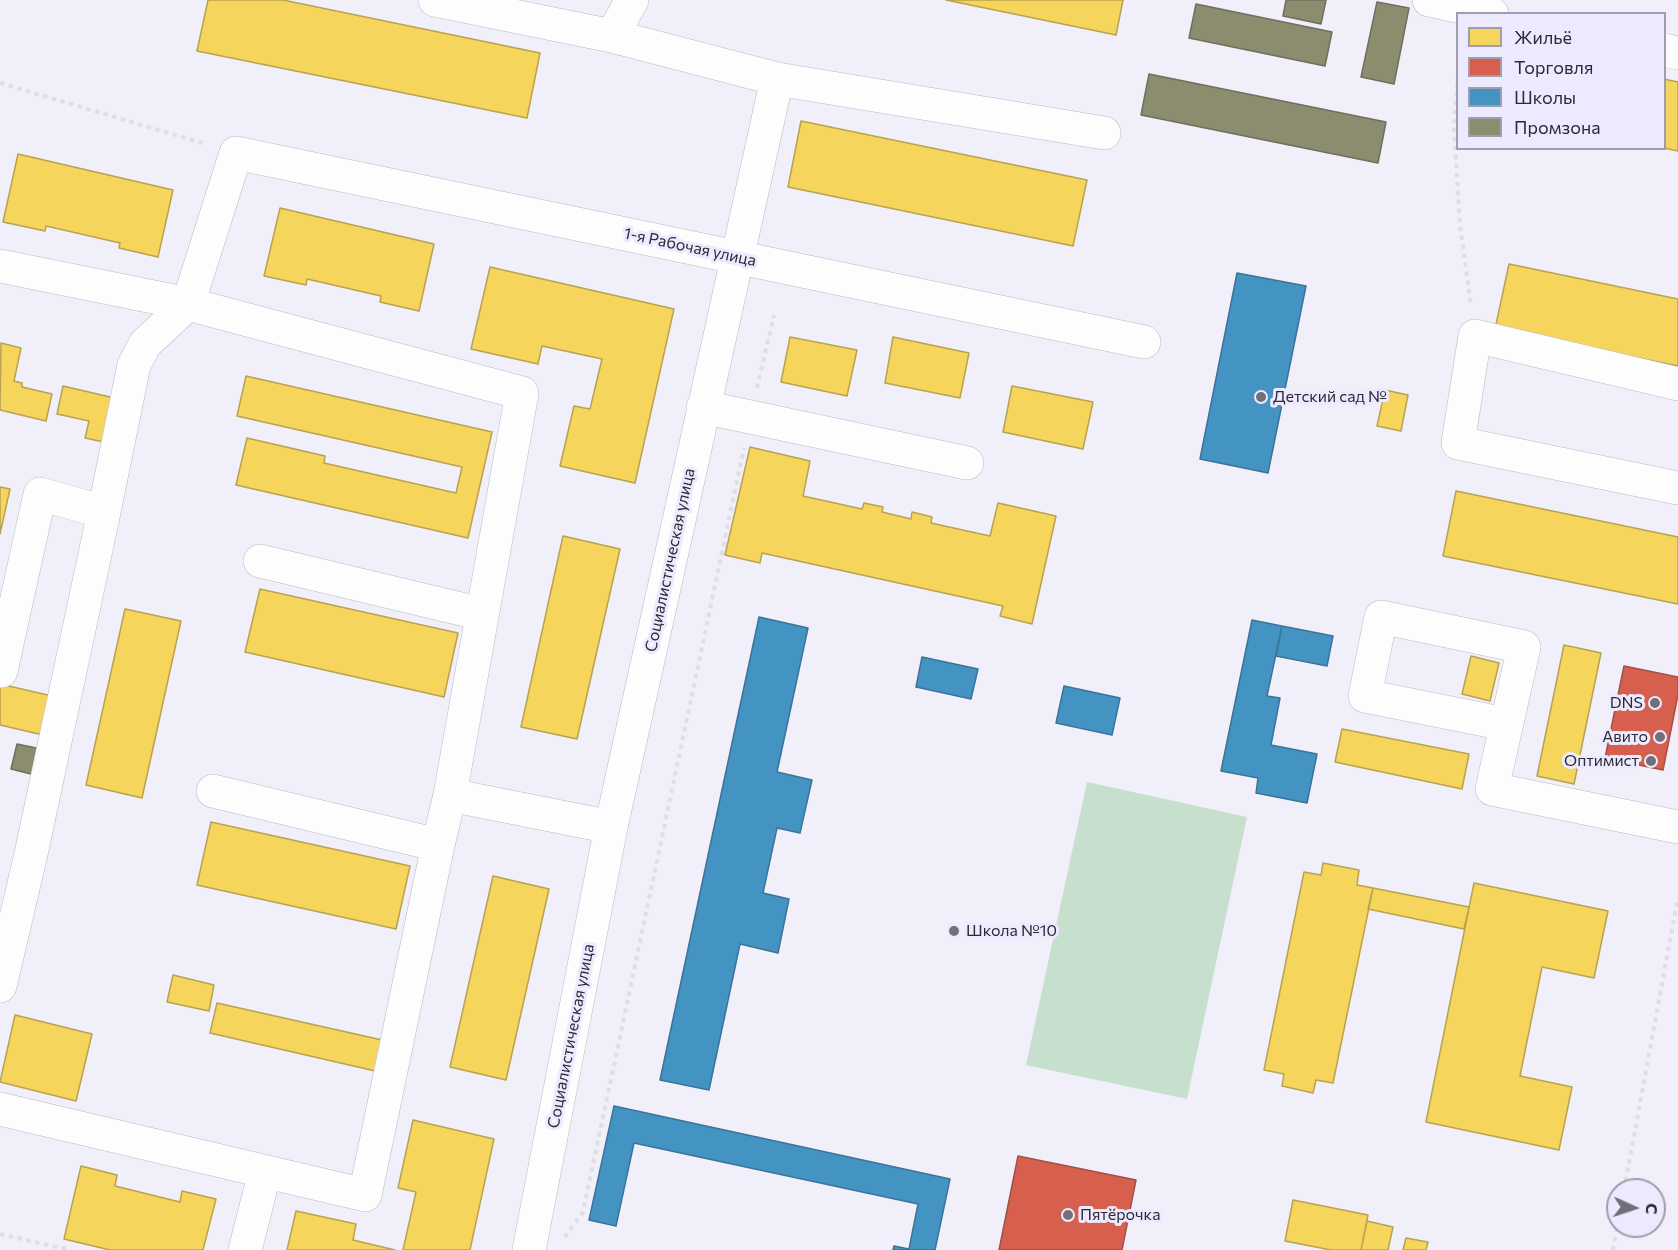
<!DOCTYPE html>
<meta charset="utf-8">
<style>
body{margin:0}
#map{position:relative;width:1678px;height:1250px;overflow:hidden;background:#f0effa;font-family:Commissioner,sans-serif}
canvas{display:block}
.legend{position:absolute;left:1456px;top:12px;width:210px;height:138px;box-sizing:border-box;background:#edeaff;border:2px solid #a09dae;margin:0;padding:8px 10px;list-style:none;font-size:18px;color:#2c2a34}
.legend li{display:flex;align-items:center;gap:12px;height:30px}
.legend b{width:30px;border:2px solid #a09dae}
.north{position:absolute;left:1606px;top:1178px;width:60px;height:60px;box-sizing:border-box;background:#edeaff;border:2px solid #a09dae;border-radius:50%;rotate:93deg;font-size:16px;font-weight:700;line-height:24px;text-align:center;color:#2c2a34}
.north::after{content:'';display:block;margin:auto;width:21px;height:27px;background:#716f79;clip-path:polygon(50% 0,100% 100%,50% 72%,0 100%)}
</style>
<div id="map">
<canvas width="1678" height="1250"></canvas>
<ul class="legend">
<li><b style="height:16px;background:#f6d55c"></b>Жильё</li>
<li><b style="height:16px;background:#d6604d"></b>Торговля</li>
<li><b style="height:16px;background:#4393c3"></b>Школы</li>
<li><b style="height:16px;background:#8c8c6e"></b>Промзона</li>
</ul>
<div class="north">С</div>
</div>
<script>
const g = document.querySelector('canvas').getContext('2d');
g.lineJoin = 'round';
function paint(path, color) {
  g.fillStyle = color;
  g.fill(path, 'evenodd');
}
function stroke(path, color, width, dash) {
  g.strokeStyle = color;
  g.lineWidth = width;
  g.lineCap = dash ? 'butt' : 'round';
  g.setLineDash(dash || []);
  g.stroke(path);
}
function write(font, color, halo, rows, align = 'center') {
  g.font = font + ' Commissioner,sans-serif';
  g.lineWidth = 6;
  g.setLineDash([]);
  g.textBaseline = 'middle';
  g.strokeStyle = halo;
  g.fillStyle = color;
  for (const [text, x, y, turn = 0] of rows) {
    g.save();
    g.translate(x, y);
    g.rotate((+turn || 0) * Math.PI / 180);
    g.textAlign = isNaN(turn) ? turn : align;
    if (halo) g.strokeText(text, 0, 0);
    g.fillText(text, 0, 0);
    g.restore();
  }
}
const green = new Path2D(`
 M1087,782l160,35 -60,282 -161,-34z`);
const homes = new Path2D(`
 M208,0h75l257,53 -13,65 -330,-67z
 M946,0h177l-7,35z
 M1664,79l14,3v69l-14,-3z
 M801,121l286,59 -14,66 -285,-59z
 M18,154l155,36 -15,67 -39,-9 1,-5 -74,-17 -1,5 -42,-9z
 M280,208l154,36 -15,67 -39,-9 1,-6 -74,-17 -1,6 -42,-9z
 M1509,264l169,35v67l-183,-37z
 M490,267l184,42 -39,174 -75,-17 14,-60 16,3 12,-50 -60,-13 -4,18 -67,-15z
 M790,337l67,13 -10,46 -66,-14z
 M893,337l76,16 -9,45 -75,-15z
 M1,343l20,5 -7,33 8,2v4l30,7 -6,27 -46,-11z
 M246,376l246,56 -24,106 -232,-53 11,-47 78,18 -1,7 132,30 6,-26 -225,-51z
 M63,386l60,14 -10,44 -28,-6 4,-17 -32,-7z
 M1012,386l81,16 -10,47 -80,-17z
 M1385,390l23,5 -7,36 -24,-5z
 M750,447l60,14 -7,35 59,13 2,-6 19,4 -1,5 29,7 1,-7 20,5 -1,6 59,13 8,-33 58,13 -24,108 -32,-8 3,-10 -241,-53 -2,10 -35,-8z
 M0,487l10,2 -10,45z
 M1456,491l222,46v67l-235,-48z
 M563,536l57,13 -43,190 -56,-12z
 M260,589l198,44 -14,64 -199,-45z
 M125,609l56,12 -39,177 -56,-13z
 M1564,645l37,8 -27,131 -37,-8z
 M1471,656l28,7 -9,38 -28,-7z
 M0,684l52,12 -9,39 -43,-10z
 M1342,729l127,25 -7,35 -127,-27z
 M211,822l199,44 -14,63 -199,-44z
 M1323,863l36,7 -2,15 16,3 -40,195 -17,-3 -3,13 -31,-7 2,-12 -20,-4 40,-198 17,3z
 M493,876l56,13 -43,191 -56,-13z
 M1474,883l134,28 -14,67 -52,-11 -22,109 52,11 -13,63 -133,-28z
 M1373,888l96,19 -5,22 -96,-20z
 M173,975l41,10 -5,26 -42,-9z
 M217,1003l174,39 -7,31 -174,-40z
 M15,1015l77,19 -16,67 -76,-19z
 M413,1120l81,19 -24,111h-67l13,-58 -18,-4z
 M81,1166l36,9 -2,11 65,16 2,-11 34,8 -13,51h-93l-46,-11z
 M1293,1200l75,15 -7,35h-30l-46,-9z
 M296,1211l60,13 -3,16 42,10h-108z
 M1367,1221l26,6 -5,23h-27z
 M1406,1238l22,4 -2,8h-23z`);
const shops = new Path2D(`
 M1624,666l54,11v18l-15,75 -58,-12z
 M1018,1156l118,24 -14,70h-123z`);
const schools = new Path2D(`
 M1237,273l69,13 -38,187 -68,-14z
 M759,617l49,11 -31,144 35,8 -12,53 -23,-5 -14,65 26,6 -11,54 -38,-9 -31,146 -49,-10z
 M1252,620l30,6 -15,70 13,2 -9,47 46,9 -10,49 -51,-10 2,-15 -37,-7z
 M1282,626l51,10 -6,30 -51,-10z
 M922,657l56,12 -7,30 -55,-12z
 M1064,686l56,12 -8,37 -56,-12z
 M614,1106l336,73 -15,71h-42l1,-4 15,3 9,-45 -284,-61 -18,83 -27,-6z`);
const industry = new Path2D(`
 M1286,0h40l-5,24 -38,-8z
 M1377,2l32,6 -15,76 -33,-7z
 M1196,4l136,28 -7,34 -136,-28z
 M1149,74l237,48 -8,41 -237,-48z
 M17,744l24,5 -6,26 -24,-6z`);
const path = new Path2D(`
 M1458,74l-4,55 6,96 11,81
 M0,83l206,61
 M757,388l17,-73
 M1624,1190l54,-293
 M0,1234l70,16
 M565,1237l18,-25 161,-764
 M1613,1250l5,-29`);
const minor = new Path2D(`
 M435,0l177,36
 M1429,0l63,14
 M1664,50l14,3
 M777,79l327,54
 M0,266l188,38
 M1678,384l-203,-48 -17,107 220,45
 M703,407l264,56
 M104,512l30,-147 11,-21 43,-40
 M260,561l222,53
 M1505,724l-140,-28 16,-79 143,30 -32,142 186,38
 M213,791l225,54
 M611,827l-161,-32 72,-402 -334,-89 48,-151 908,189
 M0,986l31,-132 73,-342 -64,-18 -39,177
 M0,1109l365,86 73,-350 12,-50
 M245,1250l20,-78
 M529,1250l82,-423 166,-748 -165,-43 20,-36`);
const markers = [
 [1261,397,6,"#716f79"],
 [1655,703,6,"#716f79"],
 [1660,737,6,"#716f79"],
 [1651,761,6,"#716f79"],
 [954,931,6,"#716f79"],
 [1068,1215,6,"#716f79"]
];
const streetNames = [
 ["1-я Рабочая улица",690,247,12],
 ["Социалистическая улица",670,560,-78],
 ["Социалистическая улица",571,1036,-79]
];
const poiNames = [
 ["Детский сад №",1273,397],
 ["DNS",1643,703,"right"],
 ["Авито",1648,737,"right"],
 ["Оптимист",1639,761,"right"],
 ["Школа №10",966,931],
 ["Пятёрочка",1080,1215]
];
paint(green, '#c6e0cd');
paint(homes, '#f6d55c');
stroke(homes, '#b9a250', 1.5);
paint(shops, '#d6604d');
stroke(shops, '#a35046', 1.5);
paint(schools, '#4393c3');
stroke(schools, '#3c7498', 1.5);
paint(industry, '#8c8c6e');
stroke(industry, '#6f6f5d', 1.5);
stroke(minor, '#bab9c2', 34);
stroke(path, '#dfdee2', 4, [4.5, 4.5]);
stroke(minor, '#fdfdfe', 33);
for (const [x, y, r, color] of markers) {
  const dot = new Path2D();
  dot.arc(x, y, r, 0, 2 * Math.PI);
  g.fillStyle = color;
  g.fill(dot);
  stroke(dot, '#edeaff', 2);
}
write('16px', '#2c2a34', '#edeaff', streetNames);
write('16px', '#2c2a34', '#edeaff', poiNames, 'left');
</script>
